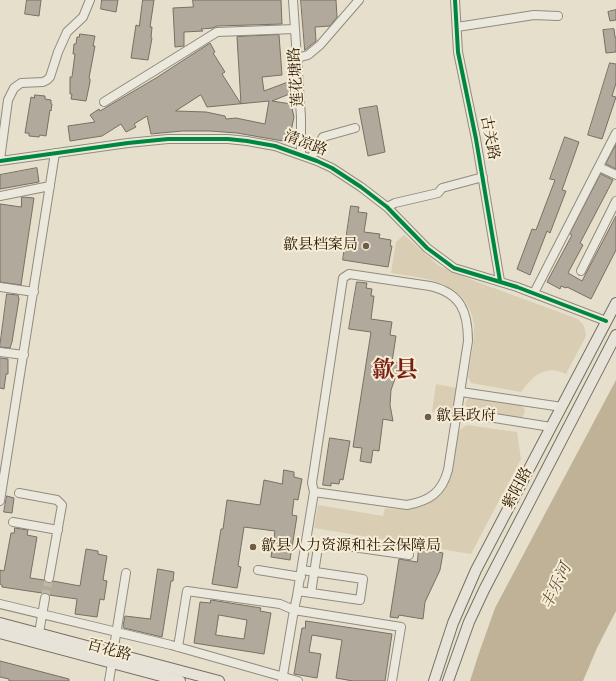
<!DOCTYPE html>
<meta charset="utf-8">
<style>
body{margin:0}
canvas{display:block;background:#e6dfcc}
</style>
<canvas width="616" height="681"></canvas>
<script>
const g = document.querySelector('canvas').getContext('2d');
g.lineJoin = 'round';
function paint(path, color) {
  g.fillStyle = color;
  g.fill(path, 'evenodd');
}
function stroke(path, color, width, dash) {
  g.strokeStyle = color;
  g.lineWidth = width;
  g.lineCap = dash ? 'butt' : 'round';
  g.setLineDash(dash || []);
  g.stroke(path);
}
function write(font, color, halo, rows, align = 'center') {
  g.font = font + ' "Sorts Mill Goudy","Noto Serif SC",serif';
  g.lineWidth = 4;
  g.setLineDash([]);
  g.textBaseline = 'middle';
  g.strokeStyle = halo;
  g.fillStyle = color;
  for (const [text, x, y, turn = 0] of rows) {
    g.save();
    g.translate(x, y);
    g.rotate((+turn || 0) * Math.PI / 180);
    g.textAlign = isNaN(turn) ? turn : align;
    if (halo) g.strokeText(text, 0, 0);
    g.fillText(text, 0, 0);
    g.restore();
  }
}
const green = new Path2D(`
 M404,235l35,31 33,14 106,39 6,7 2,10 -20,38c-21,-10 -33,2 -45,18l-50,-9 -3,-6c2,-16 6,-32 6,-49 0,-4 -1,-8 -2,-12 -10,-36 -50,-38 -81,-43l5,-31z
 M436,384l21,4 -4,27 -21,-3z
 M472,398l49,7 3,3 1,5 -4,5 -53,-8 -3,-7 3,-4z
 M467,425l50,7 4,27 -50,95 -157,-26 4,-23 65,11 2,-8c20,2 34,2 51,-10l22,-66 4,-4z`);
const water = new Path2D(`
 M616,380v231l-19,37 -14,33h-113l9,-28 16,-45z`);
const building = new Path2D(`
 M27,0h14l-2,16 -14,-2z
 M102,0h16l-2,12 -15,-3z
 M143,0h11l-4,27h2l-1,11h1l-4,22 -17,-2 5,-33 3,1z
 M193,0h88l1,24 -65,2 -4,2 -12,1 2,2 -19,1v14l-9,1 -2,-39 20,-1z
 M301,0h35l1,17 -7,9 -15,1 1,14 -11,9z
 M616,10v10l-6,1 -2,-9z
 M614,29l1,8h1v15l-10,1 -3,-23z
 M80,34l15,2 -2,10h2l-6,32 1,1v3l-4,19 -15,-2 1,-5h-2v-17h2l3,-23h-2l1,-10h2l1,-7h2z
 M279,35l3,40 -20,2 2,14 24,-9 4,11 -20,8 19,3 3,13 -4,19 -7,5 -46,-8 -27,-2h-28l-31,3 -4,-18 -13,8 2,3 -10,5 -5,-8 -19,12 -32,5 -2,-15 27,-4 -5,-7 9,-6 1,2 56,-33 54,-35 5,9 -2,1 12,19 -3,2 19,30 -4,-67zM201,95l6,12 62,-6 -4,23 -29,-6 -10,1 -1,-3 -19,-4 -30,-1z
 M610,63l6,1v19l-4,13 4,1 -14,42 -14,-4z
 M35,95l10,1v3l6,1v4h1l-1,7 -1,-1 -4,26 -6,-1 -1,2 -10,-1v-3h-4l6,-36 3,1z
 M377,106l8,46 -17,4 -9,-47z
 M565,137l14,5 -17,48 4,1 -16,42 -3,-2 -17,44 -13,-6 15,-40 4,1 19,-50 -5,-1z
 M616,145v24l-10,-5z
 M37,168l2,14 -39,7v-14z
 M601,174l12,6 -33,63 3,2 -15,28 14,8 34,-65v34l-25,49 -24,-12 -1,1 -5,-2 -1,3 -13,-7 25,-47 -2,-1z
 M22,197l12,1 -13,87 -21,-3v-78l21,3z
 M351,206l8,1 -1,5 9,1 -3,19 16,2 -1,4 12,2 -1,6h2l-4,21 -45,-7z
 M357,282l10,1 -1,5 6,1 -1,7h3l-3,23 21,3 -2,13 6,1 -4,26 10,1 -5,10 -6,17 -1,15 3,16 -10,-2 -4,32 -6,-1 -2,13 -11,-2 2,-13 -9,-1 18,-115 -22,-3z
 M7,294l11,1 1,4 -7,43 -2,6 -10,-1z
 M0,358l8,1v15h-2l-2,15 -4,-1z
 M330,438l20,3 -7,39 -3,-1 -1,5 -8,-1v3l-8,-1z
 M284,470l10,2v5l8,2 -4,21 -4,-1 -2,16 5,1 -7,44 -19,-3 4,-26 -31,-4 -6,39 3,1 -4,21 -25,-4 9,-55h2l4,-29 33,5 4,-25 18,4z
 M7,496l7,2 -2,15 -8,-1z
 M15,528l13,2 -1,5 10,2 -7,41 14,2 4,3 5,-2 27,5 6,-37 12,2v3l9,2 -4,24 4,1 -3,19 -4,-1 -3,18 -22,-3 2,-15 -28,-4 -3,-2h-4l-40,-6v-2l-2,-1v-14l4,1 7,-38h3z
 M419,549l24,4 -3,17 -15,32 -2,17 -24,-4 -1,3 -8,-1 9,-58 18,3z
 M158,569l16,3 -1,9h-2l-9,56 -38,-9 -1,-2 2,-10 25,3z
 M211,600l50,8 -1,3 11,2 -7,41 -70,-11 6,-41 10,1zM219,615l28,5 -3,19 -28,-4z
 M306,621l86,13 -7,47h-32l-17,-3 6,-38 -30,-5 -3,17 12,2 -4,24 -23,-4 8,-46h3z
 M0,661l69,18v2h-60v-2l-9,-2z`);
const minorTunnel = new Path2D(`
 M45,598l4,-20`);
const minor = new Path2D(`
 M293,0l8,117v37
 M455,0l3,52 18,87 24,142
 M457,27l77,-12 24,1
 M297,58l11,-3 12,-10 39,-45
 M104,102l113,-70 78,-3
 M311,158l12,-21 32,-9
 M0,160l8,-60 6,-12 7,-5 22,-1 4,-2 3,-3 8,-25 9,-20 16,-15 7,-17
 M0,161l128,-18 40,-4h60l19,2 28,5 42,15 15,7 29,19 26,20 40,41 27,20 63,19 89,34
 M599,167l17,8
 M0,196l50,-10
 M387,207l8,-4 43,-10 4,-5 41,-11
 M581,271l35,-70
 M0,287l34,5
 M534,293l82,-160
 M0,352l24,3
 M461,392l101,15
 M457,412l94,15
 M19,493l38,7 5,5 -13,73
 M0,501l55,-348
 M13,522l45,8
 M258,570l43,7
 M298,591l62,9 3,-21 -61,-9
 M311,593l7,-46 7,-4 84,12
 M0,604l171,41 127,36
 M39,633l6,-35
 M178,647l9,-56 93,13 14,6 107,17 -9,54
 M113,653l13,-80
 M109,681l3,-18
 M282,681l12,-71 3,-14 17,-104 -2,-9 31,-205 6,-4 81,12c31,7 38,26 38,55l-20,129c-6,23 -19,31 -41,35l-93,-13`);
const major = new Path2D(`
 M0,623l219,58
 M0,633l180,48
 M434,681l19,-58 23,-53 140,-267
 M448,681l21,-59 15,-32 132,-255`);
const cycleway = new Path2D(`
 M455,0l3,52 18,87 24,142
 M0,161l128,-18 40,-4h60l19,2 28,5 42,15 15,7 29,19 26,20 40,41 27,20 63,19 89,34`);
const markers = [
 [366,246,4,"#6c5d47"],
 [428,417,4,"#6c5d47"],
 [253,547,4,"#6c5d47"]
];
const streetNames = [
 ["莲花塘路",298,77,-94],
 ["古关路",488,138,79],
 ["清凉路",305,145,21],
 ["紫阳路",519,489,-62],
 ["百花路",109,652,15]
];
const poiNames = [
 ["歙县档案局",358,246,"right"],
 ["歙县政府",436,417],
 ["歙县人力资源和社会保障局",261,547]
];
const waterNames = [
 ["丰乐河",558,587,-64]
];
const townNames = [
 ["歙县",395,373]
];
paint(green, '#d9ceb4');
paint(water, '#bfb297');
paint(building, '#b0a99c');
stroke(building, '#777064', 1);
stroke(minorTunnel, '#c1b7a3', 8, [8, 4]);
stroke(minor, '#928b7e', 10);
stroke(major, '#777064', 12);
stroke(minor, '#ebe8de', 8);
stroke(major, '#e8e3d9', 10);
stroke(cycleway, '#00873e', 4);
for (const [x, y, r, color] of markers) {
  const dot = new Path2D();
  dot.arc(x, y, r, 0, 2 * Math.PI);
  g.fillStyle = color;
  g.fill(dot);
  stroke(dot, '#f6edd7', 1.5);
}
write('15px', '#2b1700', '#f6edd7', streetNames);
write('15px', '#2b1700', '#f6edd7', poiNames, 'left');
write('italic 16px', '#5f4d33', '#f6edd7', waterNames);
write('bold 23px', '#7a1f14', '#f6edd7', townNames);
</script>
